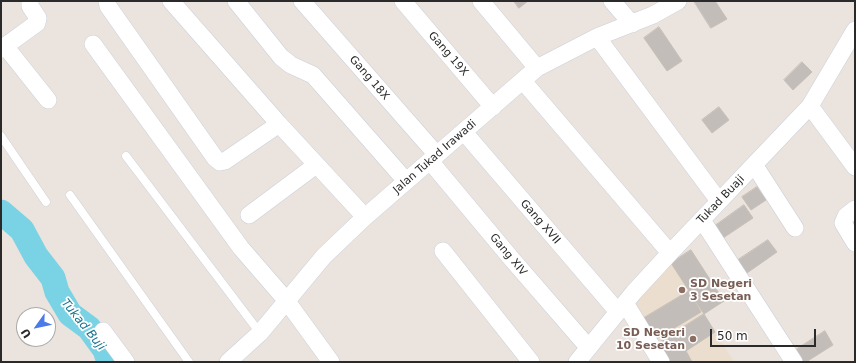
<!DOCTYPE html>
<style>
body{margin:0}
#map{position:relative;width:856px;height:363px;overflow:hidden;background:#ebe3dd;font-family:"DejaVu Sans",sans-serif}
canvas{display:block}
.frame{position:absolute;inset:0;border:2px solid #2a2a2a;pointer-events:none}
.north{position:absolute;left:16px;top:307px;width:40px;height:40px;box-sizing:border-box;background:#fff;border:1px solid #aaa;border-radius:50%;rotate:237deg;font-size:11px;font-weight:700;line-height:16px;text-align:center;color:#2a2a2a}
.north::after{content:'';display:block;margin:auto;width:14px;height:18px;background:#4b7aea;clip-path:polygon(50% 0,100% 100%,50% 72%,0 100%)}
.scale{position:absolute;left:710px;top:329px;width:106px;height:18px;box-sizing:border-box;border:2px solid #2a2a2a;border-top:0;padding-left:5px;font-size:12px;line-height:14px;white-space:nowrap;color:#2a2a2a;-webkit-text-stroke:3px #fff;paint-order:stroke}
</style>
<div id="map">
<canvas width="856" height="363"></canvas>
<div class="frame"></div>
<div class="north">U</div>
<div class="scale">50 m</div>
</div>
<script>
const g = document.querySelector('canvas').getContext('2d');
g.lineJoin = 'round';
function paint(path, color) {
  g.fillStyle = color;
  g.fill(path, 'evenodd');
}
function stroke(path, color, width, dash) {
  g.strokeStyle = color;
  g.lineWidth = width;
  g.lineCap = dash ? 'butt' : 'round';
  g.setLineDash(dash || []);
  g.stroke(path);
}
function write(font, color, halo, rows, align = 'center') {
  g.font = font + ' "DejaVu Sans",sans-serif';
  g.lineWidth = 3.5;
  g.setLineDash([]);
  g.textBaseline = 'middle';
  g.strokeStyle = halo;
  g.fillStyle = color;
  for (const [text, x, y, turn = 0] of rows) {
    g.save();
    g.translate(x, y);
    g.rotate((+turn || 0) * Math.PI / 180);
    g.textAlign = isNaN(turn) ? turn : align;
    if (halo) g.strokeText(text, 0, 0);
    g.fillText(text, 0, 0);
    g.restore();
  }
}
const education = new Path2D(`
 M691,250l33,51 -20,13 30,48h-70l-33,-54 40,-45z`);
const river = new Path2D(`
 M1,212l21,18 14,26 17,22 4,14 13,22 19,14 16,22 4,12`);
const building = new Path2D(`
 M514,1h14l-9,7z
 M694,1h21l12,18 -16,9z
 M659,27l23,34 -15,10 -23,-33z
 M802,62l10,10 -19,18 -9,-10z
 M719,107l10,13 -17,13 -10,-13z
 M757,187l9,13 -15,10 -9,-13z
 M744,205l9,13 -33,22 -8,-12z
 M768,240l9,12 -33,23 -9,-13z
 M691,250l33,51 -20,13 -33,-51z
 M689,291l12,21 -50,30 -12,-21z
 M704,314l11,18 -29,19 6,11h-28l-10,-16z
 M825,331l8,14 -27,17h-5l-7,-11z`);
const lane = new Path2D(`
 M1,136l45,66
 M126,156l134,177
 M70,195l119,167`);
const street = new Path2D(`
 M107,1l1,5 107,152 5,4 5,-1 54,-37
 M171,1l108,123 86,93
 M236,1l45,56 10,8 22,10 93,106
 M302,1l135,154
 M403,1l90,106
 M481,1l56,67
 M612,1l20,23
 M597,37l122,164
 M93,44l148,204 45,52 45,62
 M5,46l43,54
 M1,49l36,-26 1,-5 -8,-12v-5
 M523,81l147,172
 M810,106l45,61
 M464,132l154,180
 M430,161l80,96 78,90
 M755,166l40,62
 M855,209l-9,7 -3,7 12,20
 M249,215l67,-50
 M702,220l92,142
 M443,251l88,111
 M625,303l36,59
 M103,331l23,31
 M228,362l32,-29 64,-77 41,-39 172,-149 60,-31 56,-22 25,-14
 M577,362l57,-70 36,-39 140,-147 45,-76`);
const markers = [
 [682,290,4,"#8d6e63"],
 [693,339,4,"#8d6e63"]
];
const streetNames = [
 ["Gang 19X",448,54,49],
 ["Gang 18X",369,78,49],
 ["Jalan Tukad Irawadi",435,157,-41],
 ["Tukad Buaji",721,200,-46],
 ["Gang XVII",540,222,49],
 ["Gang XIV",508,255,50]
];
const educationNames = [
 ["SD Negeri",690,284],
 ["3 Sesetan",690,297],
 ["SD Negeri",685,333,"right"],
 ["10 Sesetan",685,346,"right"]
];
const waterNames = [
 ["Tukad Buji",83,325,51]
];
paint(education, '#ebdece');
stroke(river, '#79d3e4', 25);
paint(building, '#c3bdb9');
stroke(building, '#c6bfb7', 1);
stroke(lane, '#cbd0da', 9);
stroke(street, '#cbd0da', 18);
stroke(lane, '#fff', 8);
stroke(street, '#fff', 17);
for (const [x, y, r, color] of markers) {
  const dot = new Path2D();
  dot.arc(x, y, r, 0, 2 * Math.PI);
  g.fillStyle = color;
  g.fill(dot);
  stroke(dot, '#fff', 1.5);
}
write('11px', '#2a2a2a', '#fff', streetNames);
write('bold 11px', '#785e54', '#fff', educationNames, 'left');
write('italic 12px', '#19738f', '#fff', waterNames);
</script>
